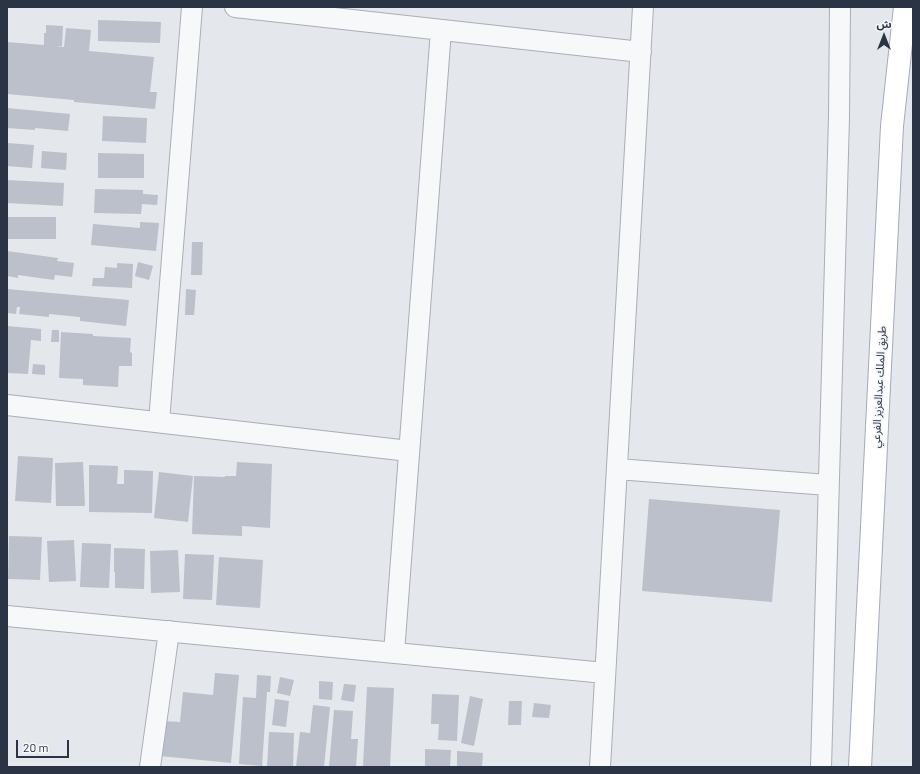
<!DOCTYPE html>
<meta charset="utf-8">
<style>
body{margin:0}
#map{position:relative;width:920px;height:774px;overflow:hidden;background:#e4e7ec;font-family:Barlow,"Noto Sans Arabic",sans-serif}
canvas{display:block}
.frame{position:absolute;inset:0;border:8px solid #2b3445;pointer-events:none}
.north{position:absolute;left:864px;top:16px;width:40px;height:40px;-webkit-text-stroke:3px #f4f6f9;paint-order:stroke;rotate:0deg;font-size:11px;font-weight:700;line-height:16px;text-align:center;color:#2b3445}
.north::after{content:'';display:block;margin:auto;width:14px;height:18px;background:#2b3445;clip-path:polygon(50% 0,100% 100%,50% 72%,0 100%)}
.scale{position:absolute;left:16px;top:740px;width:53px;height:18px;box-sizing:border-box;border:2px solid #2b3445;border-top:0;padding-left:5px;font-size:12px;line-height:14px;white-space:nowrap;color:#2b3445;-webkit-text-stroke:3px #f4f6f9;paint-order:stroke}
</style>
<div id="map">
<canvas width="920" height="774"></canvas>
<div class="frame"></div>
<div class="north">ش</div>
<div class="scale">20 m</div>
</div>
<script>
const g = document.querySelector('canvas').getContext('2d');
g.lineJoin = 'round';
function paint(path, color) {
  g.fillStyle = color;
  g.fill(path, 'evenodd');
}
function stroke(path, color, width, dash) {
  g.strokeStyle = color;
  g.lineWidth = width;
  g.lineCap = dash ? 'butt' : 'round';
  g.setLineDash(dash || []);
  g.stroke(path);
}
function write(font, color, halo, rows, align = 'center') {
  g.font = font + ' Barlow,"Noto Sans Arabic",sans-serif';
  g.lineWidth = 3;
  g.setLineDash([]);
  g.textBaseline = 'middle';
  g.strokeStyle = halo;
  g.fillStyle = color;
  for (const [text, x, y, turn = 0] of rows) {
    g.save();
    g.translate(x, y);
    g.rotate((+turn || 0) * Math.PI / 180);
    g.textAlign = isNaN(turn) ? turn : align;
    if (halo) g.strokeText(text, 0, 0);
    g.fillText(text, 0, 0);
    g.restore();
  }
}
const building = new Path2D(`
 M98,20l63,2 -1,21 -62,-2z
 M46,25l17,1 -1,20h-6l8,1 2,-19 25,2 -2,21 65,6 -4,35h7l-2,17 -81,-7v-2l-67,-6v-52l37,3v-12h2z
 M7,108l63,6 -2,17 -33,-3v2l-28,-2z
 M103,116l44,2 -1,25 -44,-2z
 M7,143l27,2 -2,23 -25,-2z
 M42,151l25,2 -1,17 -25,-2z
 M98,153l46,1v24h-46z
 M7,180l57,3 -1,23 -56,-3z
 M95,189l48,1v4l15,1 -1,10 -15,-1 -1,10 -47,-1z
 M7,217h49v22h-49z
 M140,222l19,1 -3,28 -65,-6 2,-21 47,4z
 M192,242h11l-1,33h-11z
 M7,251l51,7 -1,3 17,2 -2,14 -17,-2 -1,5 -36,-5v3l-11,-2z
 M138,262l15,4 -4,14 -14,-4z
 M117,263l16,1 -1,24 -40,-2 1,-8h11l1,-11 12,1z
 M7,289l122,11 -3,26 -46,-5v-4l-31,-3v3l-30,-3 1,-7h-3l-1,7 -9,-1z
 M186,289l10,1 -2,25h-9z
 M7,326l34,3v12l-10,-1 -3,34 -21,-1z
 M52,330h7v12h-8z
 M61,332l32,2v2l38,2 -1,14 2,1v13h-13l-1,21 -35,-2v-6l-24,-1z
 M33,364l12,1v10l-13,-1z
 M18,456l35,2 -2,45 -36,-2z
 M83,462l2,44h-29l-1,-43z
 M237,462l35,2 -2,64 -28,-2v10l-50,-2 2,-58 31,1v-1h11z
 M89,465l29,1 -1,18h7v-14l29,1 -1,42 -63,-1z
 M159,472l34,4 -5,46 -34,-4z
 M649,499l131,11 -8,92 -130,-11z
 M9,536l33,1 -2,43 -32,-1z
 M74,540l2,41 -27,1 -2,-41z
 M82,543l29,1 -2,44 -29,-1z
 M114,548l31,1 -1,40 -29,-1v-16h-1z
 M178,550l2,42 -29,1 -1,-42z
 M185,554l29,1 -2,45 -29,-1z
 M219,557l44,3 -3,48 -44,-3z
 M215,673l24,2 -8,88 -71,-7 3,-35 17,1 3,-30 30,3z
 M257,675l14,1 -1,16h-3l-5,74 -23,-2 4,-67 13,1z
 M280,677l14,3 -4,16 -13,-3z
 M319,681l14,1 -1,18 -13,-1z
 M344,684l12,1 -2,17 -13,-2z
 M367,687l27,1 -4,79h-27z
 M432,694l27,1 -2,46 -19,-1 1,-16h-8z
 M470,696l13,3 -9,47 -13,-3z
 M275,699l14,2 -3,26 -14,-2z
 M509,701h13l-1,24h-13z
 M534,703l17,2 -2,13 -17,-1z
 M313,705l17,2 -6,60h-28l4,-35 10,1z
 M334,710l19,1 -2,28h7l-2,28h-27z
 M269,732l25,1 -1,34h-26z
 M425,749l26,1 -1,17h-25z
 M457,751l26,2 -1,14h-25z`);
const minor = new Path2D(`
 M235,7l406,45
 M7,405l402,46
 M159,422l33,-415
 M617,469l211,16
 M7,616l598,57
 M394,653l47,-623
 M150,767l19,-136
 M600,767l43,-760
 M821,767l18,-650 1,-110`);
const major = new Path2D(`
 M860,767l32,-641 13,-119`);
const streetNames = [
 ["طريق الملك عبدالعزيز الفرعي",879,387,-87]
];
paint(building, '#bbc0ca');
stroke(minor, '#a9aeb7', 22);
stroke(major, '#a3abb8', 24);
stroke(minor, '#f7f8fa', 20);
stroke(major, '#fff', 22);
write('11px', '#2b3445', '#f4f6f9', streetNames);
</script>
